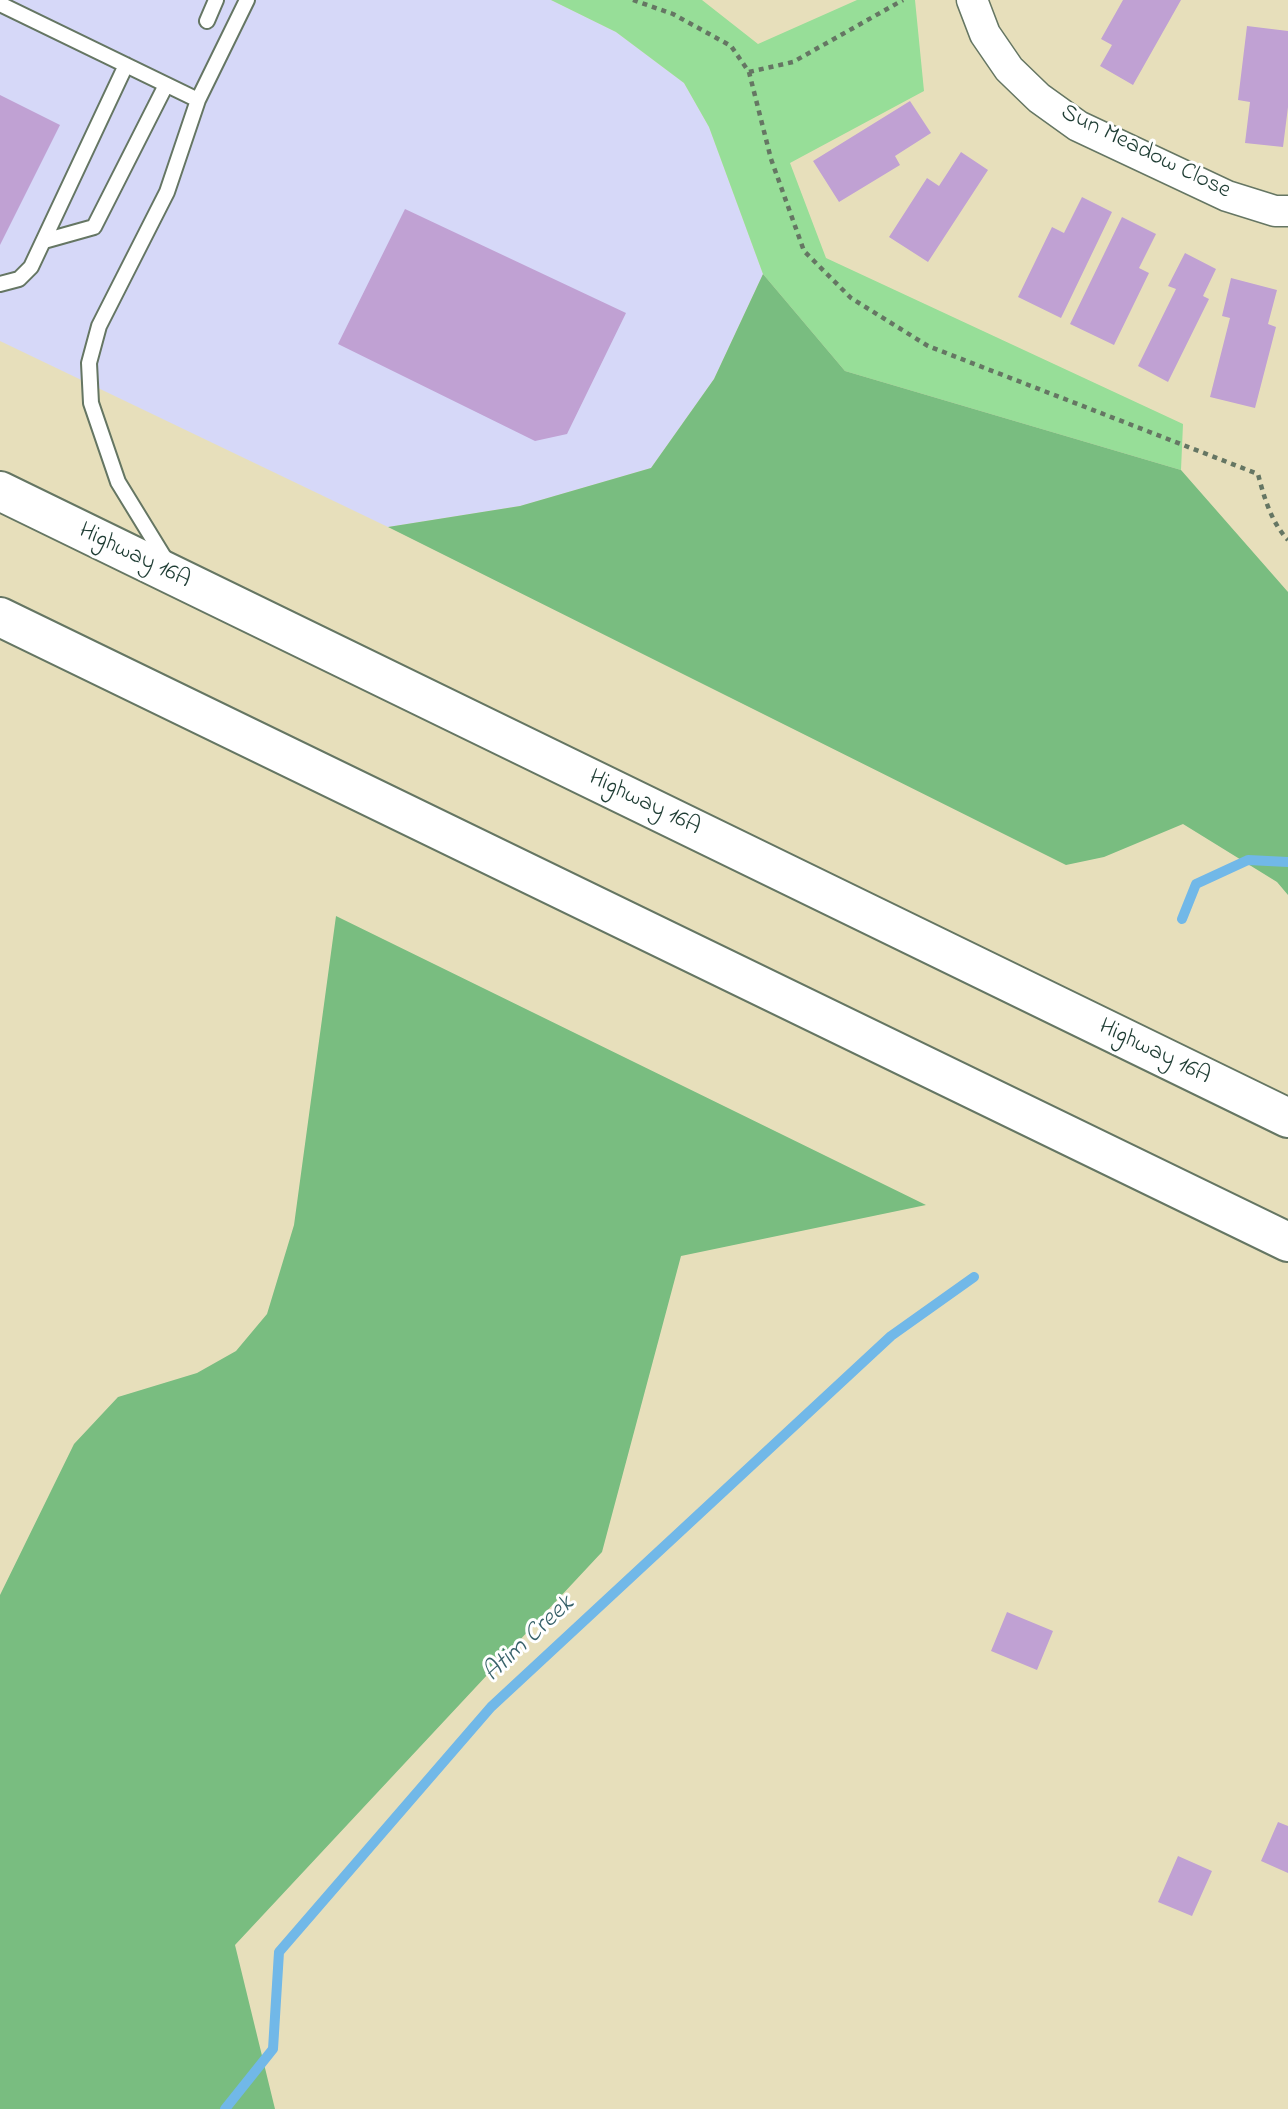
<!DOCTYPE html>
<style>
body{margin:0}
canvas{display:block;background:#e7dfbb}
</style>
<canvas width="1288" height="2109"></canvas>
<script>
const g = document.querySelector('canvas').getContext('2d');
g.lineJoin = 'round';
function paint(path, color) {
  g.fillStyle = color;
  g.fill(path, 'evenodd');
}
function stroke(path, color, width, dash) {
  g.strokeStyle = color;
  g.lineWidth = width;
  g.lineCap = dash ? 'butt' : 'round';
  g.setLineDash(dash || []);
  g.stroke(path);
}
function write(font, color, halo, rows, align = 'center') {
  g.font = font + ' "Indie Flower",sans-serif';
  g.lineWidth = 6;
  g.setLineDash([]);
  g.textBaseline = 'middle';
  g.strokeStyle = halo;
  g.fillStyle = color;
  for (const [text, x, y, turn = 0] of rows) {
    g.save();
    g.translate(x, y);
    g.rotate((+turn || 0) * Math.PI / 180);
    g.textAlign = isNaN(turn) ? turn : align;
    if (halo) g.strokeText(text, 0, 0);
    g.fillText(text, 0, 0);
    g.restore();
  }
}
const built = new Path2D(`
 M0,0h551l65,32 68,51 25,44 54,147 -49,105 -63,89 -131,38 -132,21 -388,-186z`);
const green = new Path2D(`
 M551,0h151l56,44 99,-44h58l9,91 -134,72 36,95 357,166 -2,46 -336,-99 -82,-97 -54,-147 -25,-44 -68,-51z`);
const forest = new Path2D(`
 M763,274l82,97 336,99 107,122v303l-11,-13 -94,-58 -79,33 -38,8 -678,-338 132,-21 131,-38 63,-89z
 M336,916l590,289 -245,51 -79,296 -367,393 40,164h-275v-514l74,-151 44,-47 79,-24 39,-22 31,-37 27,-89z`);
const stream = new Path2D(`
 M1182,919l14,-35 52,-24 40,2
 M225,2109l48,-60 6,-97 212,-245 400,-371 83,-59`);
const building = new Path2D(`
 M1123,0h58l-48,85 -33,-19 12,-21 -11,-6z
 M1247,26l41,5v76l-5,40 -38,-4 5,-41 -12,-2z
 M0,95l60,30 -60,120z
 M910,101l21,32 -36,23 5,9 -61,37 -26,-41z
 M961,152l27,18 -60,92 -39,-25 38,-59 12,8z
 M1082,197l30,15 -51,106 -43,-21 34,-70 12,6z
 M405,209l221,104 -59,121 -32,7 -197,-97z
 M1122,217l34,17 -17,34 10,5 -35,72 -44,-21z
 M1185,253l31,16 -13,27 6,3 -41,83 -30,-16 38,-77 -8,-3z
 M1231,278l46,12 -9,34 8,3 -21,81 -45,-11 20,-79 -8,-2z
 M1007,1612l46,19 -16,39 -46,-19z
 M1278,1822l10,4v47l-27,-12z
 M1178,1856l34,15 -20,45 -34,-14z`);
const path = new Path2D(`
 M633,0l40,14 58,32 18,26 22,87 33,92 47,47 77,48 330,128c6,23 13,48 30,66
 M749,72l44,-10 110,-62`);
const service = new Path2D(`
 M0,4l198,96
 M207,21l9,-21
 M44,241l50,-14 72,-142
 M0,284l19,-5 12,-12 95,-202
 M167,562l-49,-80 -27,-79 -2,-40 10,-37 68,-134 31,-92 49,-100`);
const minor = new Path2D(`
 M972,0l13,34 24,35 30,29 39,28 149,70 48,15h13`);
const primary = new Path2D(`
 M0,491l1288,627
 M0,617l1288,625`);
const streetNames = [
 ["Sun Meadow Close",1145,153,26],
 ["Highway 16A",134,557,26],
 ["Highway 16A",644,804,26],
 ["Highway 16A",1154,1053,26]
];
const waterNames = [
 ["Atim Creek",530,1640,-43]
];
paint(built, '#d6d8f8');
paint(green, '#97de98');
paint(forest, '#79bd80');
stroke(stream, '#71b8e8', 10);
paint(building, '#c0a1d3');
stroke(service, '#657663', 18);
stroke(minor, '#657663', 33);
stroke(primary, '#657663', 42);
stroke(path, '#657663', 4.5, [5, 5]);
stroke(service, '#fff', 14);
stroke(minor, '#fff', 30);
stroke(primary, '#fff', 38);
write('24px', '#1f3d34', '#fff', streetNames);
write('italic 26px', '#38626a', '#fff', waterNames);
</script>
